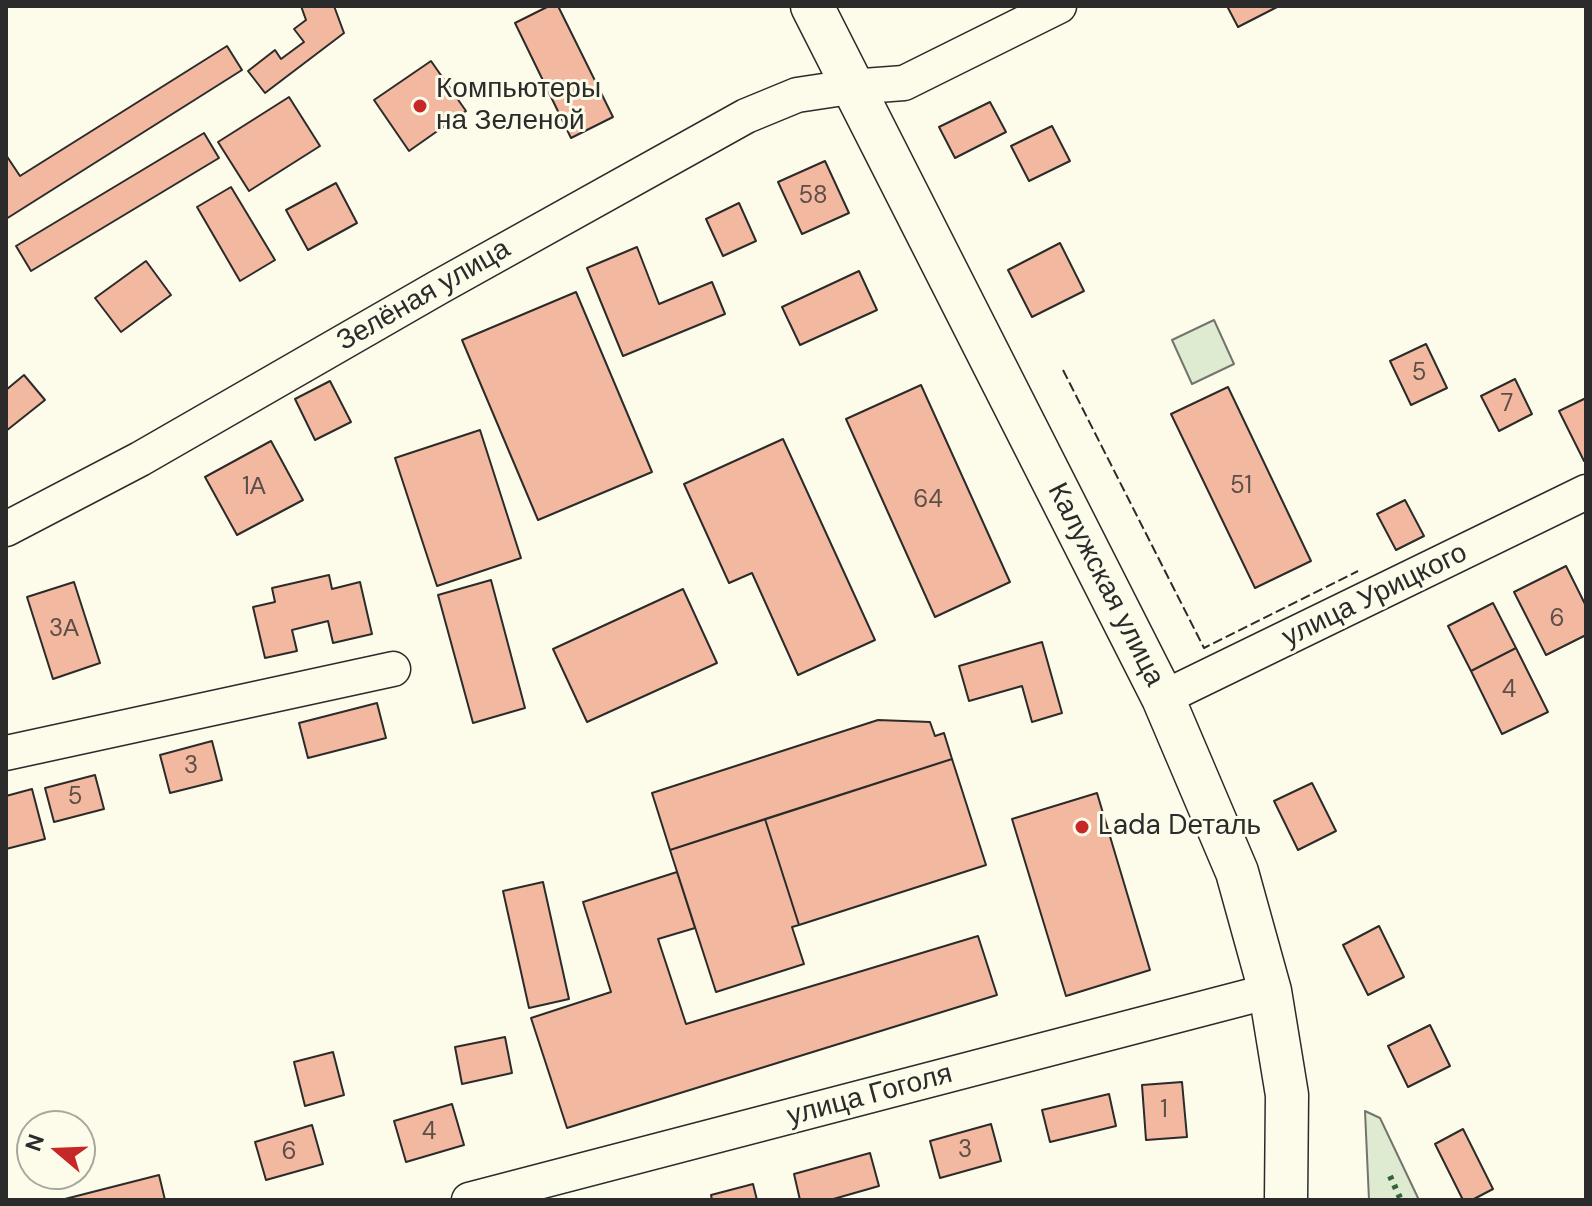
<!DOCTYPE html>
<meta charset="utf-8">
<style>
body{margin:0}
#map{position:relative;width:1592px;height:1206px;overflow:hidden;background:#fdfbea;font-family:"DM Sans",sans-serif}
canvas{display:block}
.frame{position:absolute;inset:0;border:8px solid #2b2b2b;pointer-events:none}
.north{position:absolute;left:16px;top:1110px;width:80px;height:80px;box-sizing:border-box;background:#fdfbea;border:2px solid #a9a89e;border-radius:50%;rotate:289deg;font-size:22px;font-weight:700;line-height:32px;text-align:center;color:#2b2b2b}
.north::after{content:'';display:block;margin:auto;width:28px;height:36px;background:#c62828;clip-path:polygon(50% 0,100% 100%,50% 72%,0 100%)}
</style>
<div id="map">
<canvas width="1592" height="1206"></canvas>
<div class="frame"></div>
<div class="north">N</div>
</div>
<script>
const g = document.querySelector('canvas').getContext('2d');
g.lineJoin = 'round';
function paint(path, color) {
  g.fillStyle = color;
  g.fill(path, 'evenodd');
}
function stroke(path, color, width, dash) {
  g.strokeStyle = color;
  g.lineWidth = width;
  g.lineCap = dash ? 'butt' : 'round';
  g.setLineDash(dash || []);
  g.stroke(path);
}
function write(font, color, halo, rows, align = 'center') {
  g.font = font + ' "DM Sans",sans-serif';
  g.lineWidth = 6;
  g.setLineDash([]);
  g.textBaseline = 'middle';
  g.strokeStyle = halo;
  g.fillStyle = color;
  for (const [text, x, y, turn = 0] of rows) {
    g.save();
    g.translate(x, y);
    g.rotate((+turn || 0) * Math.PI / 180);
    g.textAlign = isNaN(turn) ? turn : align;
    if (halo) g.strokeText(text, 0, 0);
    g.fillText(text, 0, 0);
    g.restore();
  }
}
const green = new Path2D(`
 M1214,320l20,44 -42,20 -20,-44z
 M1365,1111l15,7 39,82h-50z`);
const building = new Path2D(`
 M301,6h33l10,27 -79,60 -17,-22 27,-21 6,9 23,-17 -10,-13 12,-9z
 M549,6h9l55,111 -42,21 -56,-115z
 M1227,6h52l-41,21z
 M227,46l15,24 -236,149v-64l14,21z
 M431,61l35,50 -57,40 -35,-51z
 M289,97l31,49 -71,45 -31,-49z
 M990,102l16,30 -51,26 -16,-31z
 M1052,126l18,35 -41,20 -18,-35z
 M204,133l15,25 -188,113 -15,-25z
 M825,161l24,52 -47,21 -24,-52z
 M336,183l21,40 -49,27 -22,-40z
 M231,187l44,73 -35,21 -43,-74z
 M739,203l17,38 -33,15 -17,-37z
 M1060,243l24,48 -52,26 -24,-47z
 M637,247l22,57 53,-22 13,32 -102,42 -36,-88z
 M146,261l25,34 -50,37 -26,-34z
 M859,271l18,39 -77,35 -18,-38z
 M576,292l76,180 -114,48 -76,-180z
 M1426,344l21,44 -36,17 -21,-44z
 M24,375l21,25 -39,31v-41z
 M1515,379l17,35 -33,17 -18,-35z
 M330,381l21,41 -36,18 -20,-41z
 M921,385l89,197 -75,35 -89,-198z
 M1228,387l83,174 -56,27 -84,-174z
 M1586,398v62l-2,1 -25,-50z
 M480,430l41,128 -84,28 -42,-128z
 M783,439l92,201 -77,35 -46,-102 -23,10 -45,-99z
 M271,441l32,59 -66,35 -32,-58z
 M1405,500l19,36 -28,14 -19,-36z
 M1566,566l20,40v29l-40,20 -32,-63z
 M329,575l3,14 28,-7 12,52 -39,9 -5,-22 -36,9 5,21 -32,7 -12,-51 22,-5 -3,-14z
 M491,580l34,128 -52,15 -35,-128z
 M74,582l26,81 -47,16 -26,-82z
 M683,589l34,74 -130,59 -34,-73z
 M1493,603l23,45 -45,23 -23,-45z
 M1042,642l20,71 -30,9 -10,-36 -53,15 -10,-35z
 M1516,648l32,64 -46,22 -31,-63z
 M377,703l9,35 -78,20 -9,-35z
 M878,720l52,2 5,14 9,-3 8,26 -282,91 -18,-57z
 M212,741l10,39 -52,13 -10,-38z
 M952,759l34,106 -187,60 -34,-106z
 M95,775l9,34 -50,13 -9,-34z
 M1312,783l24,48 -38,19 -24,-49z
 M32,789l13,50 -39,10v-53z
 M1097,793l53,177 -84,26 -54,-177z
 M765,819l34,106 -7,2 12,37 -88,28 -46,-142z
 M677,872l18,56 -37,11 28,85 292,-88 19,59 -430,133 -36,-110 80,-26 -28,-90z
 M543,882l26,117 -40,9 -26,-117z
 M1379,926l25,51 -36,18 -25,-50z
 M1430,1025l20,41 -42,21 -20,-41z
 M505,1037l7,36 -50,11 -7,-37z
 M333,1052l11,43 -39,11 -11,-44z
 M1182,1082l5,55 -41,3 -4,-55z
 M1109,1094l7,32 -66,16 -8,-32z
 M452,1104l12,41 -58,17 -12,-41z
 M991,1124l10,37 -61,17 -10,-37z
 M312,1125l11,39 -57,16 -11,-38z
 M1463,1129l30,60 -21,11h-9l-28,-56z
 M870,1153l9,33 -49,14h-30l-6,-26z
 M159,1175l6,25h-104z
 M753,1184l4,16h-45l-1,-5z`);
const minor = new Path2D(`
 M6,529l134,-70 299,-172 307,-171 51,-21 53,-8 54,-4 155,-77
 M1163,698l423,-206
 M6,753l387,-84
 M469,1200l801,-209`);
const major = new Path2D(`
 M812,6l351,692 74,174 33,119 17,104 -1,105`);
const hedge = new Path2D(`
 M1390,1176l11,24`);
const fence = new Path2D(`
 M1063,370l141,278 154,-77`);
const markers = [
 [420,106,8,"#c62828"],
 [1082,827,8,"#c62828"]
];
const numberNames = [
 ["58",813,197],
 ["5",1419,374],
 ["7",1507,405],
 ["51",1241,487],
 ["1А",254,488],
 ["64",928,501],
 ["6",1557,620],
 ["3А",64,630],
 ["4",1509,691],
 ["3",191,767],
 ["5",75,798],
 ["1",1164,1111],
 ["4",429,1133],
 ["3",965,1151],
 ["6",289,1153]
];
const poiNames = [
 ["Компьютеры",436,90],
 ["на Зеленой",436,122],
 ["Lada Dеталь",1098,827]
];
const streetNames = [
 ["Зелёная улица",424,296,-30],
 ["Калужская улица",1105,585,63],
 ["улица Урицкого",1375,596,-26],
 ["улица Гоголя",870,1096,-15]
];
paint(green, '#deebd1');
stroke(green, '#74746e', 2);
paint(building, '#f2b8a0');
stroke(building, '#2b2b2b', 2);
stroke(minor, '#2b2b2b', 37);
stroke(major, '#2b2b2b', 45);
stroke(minor, '#fdfbea', 34);
stroke(major, '#fdfbea', 42);
stroke(hedge, '#34623c', 6, [4, 6]);
stroke(fence, '#2b2b2b', 2, [10, 4]);
for (const [x, y, r, color] of markers) {
  const dot = new Path2D();
  dot.arc(x, y, r, 0, 2 * Math.PI);
  g.fillStyle = color;
  g.fill(dot);
  stroke(dot, '#fdfbea', 3);
}
write('24px', '#5d4e48', null, numberNames);
write('28px', '#2b2b2b', '#fdfbea', poiNames, 'left');
write('28px', '#2b2b2b', '#fdfbea', streetNames);
</script>
